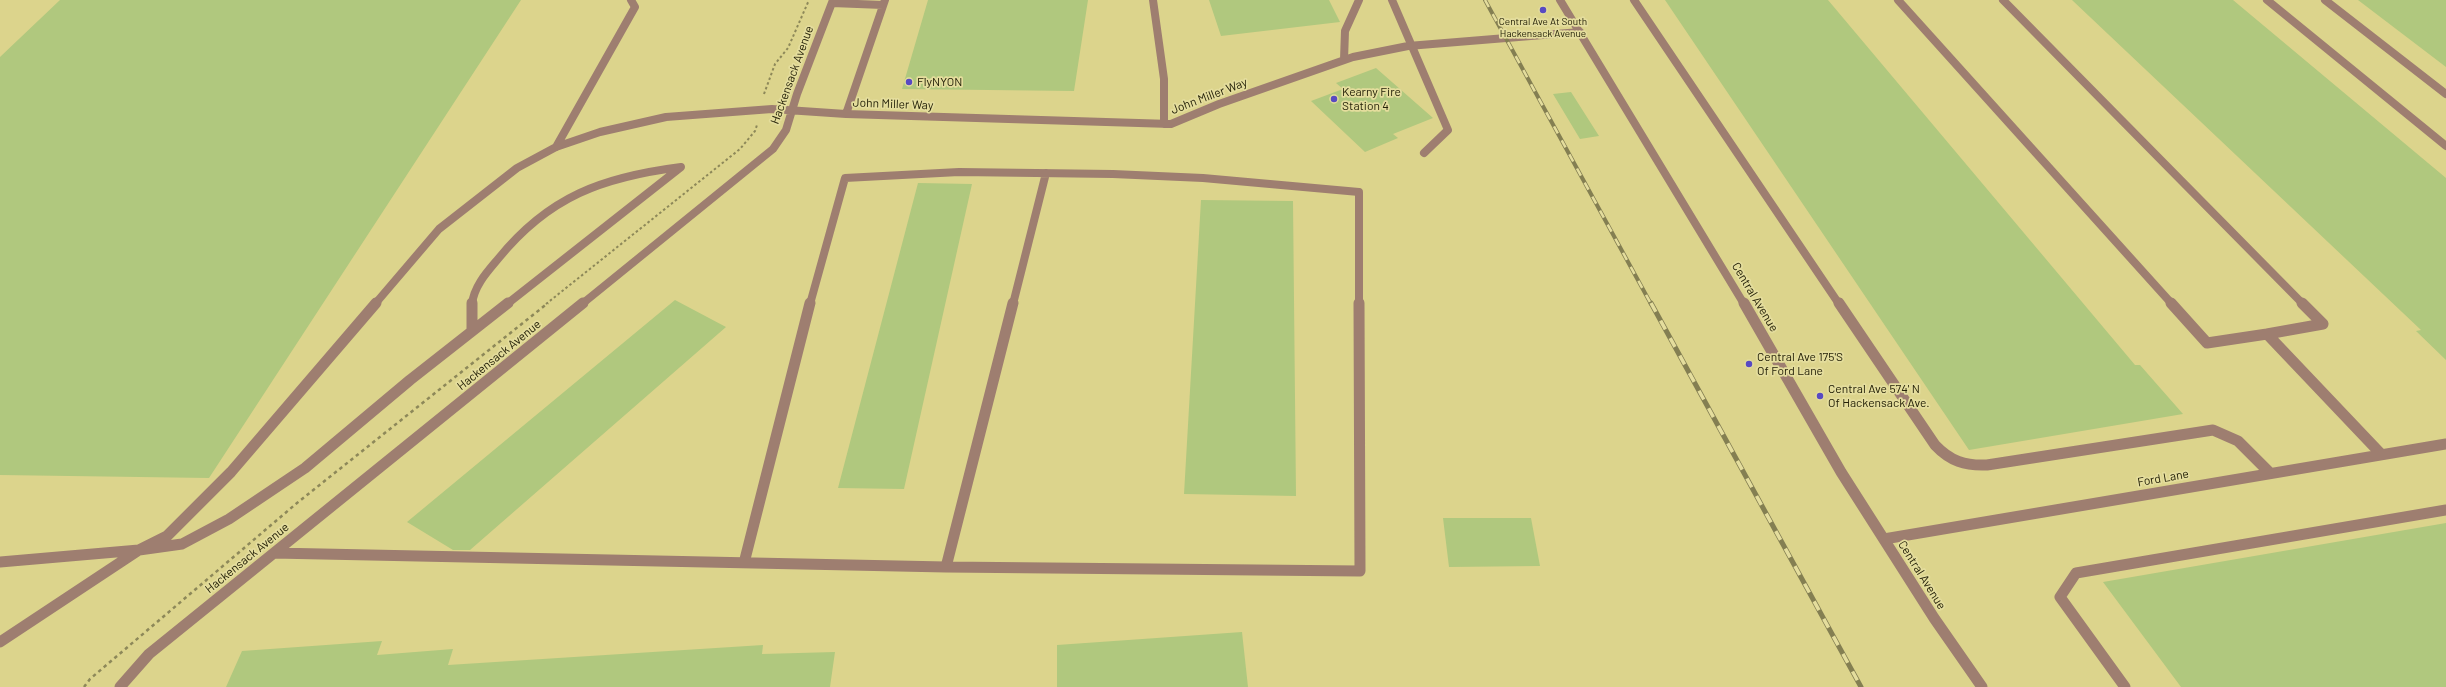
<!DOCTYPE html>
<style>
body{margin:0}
canvas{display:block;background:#e4dd9d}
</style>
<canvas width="2446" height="687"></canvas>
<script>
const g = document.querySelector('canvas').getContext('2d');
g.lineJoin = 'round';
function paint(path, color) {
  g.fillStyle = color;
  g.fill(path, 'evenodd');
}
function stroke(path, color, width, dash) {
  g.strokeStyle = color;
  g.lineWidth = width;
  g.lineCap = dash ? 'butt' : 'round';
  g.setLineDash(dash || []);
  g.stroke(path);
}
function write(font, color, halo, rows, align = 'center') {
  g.font = font + ' Barlow,sans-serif';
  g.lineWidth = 3.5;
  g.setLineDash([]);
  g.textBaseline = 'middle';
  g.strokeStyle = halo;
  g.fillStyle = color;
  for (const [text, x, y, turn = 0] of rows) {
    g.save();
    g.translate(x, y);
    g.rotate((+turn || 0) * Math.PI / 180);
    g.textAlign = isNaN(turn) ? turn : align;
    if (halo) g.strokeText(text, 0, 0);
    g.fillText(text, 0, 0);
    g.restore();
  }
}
const built = new Path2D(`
 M0,0h2446v687h-2446z`);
const building = new Path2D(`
 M60,0h461l-312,478 -209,-3v-418z
 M928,0h160l-14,91 -172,-2z
 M1209,0h120l11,22 -119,14z
 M1665,0h163l307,365h5l43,49 -214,36z
 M2072,0h161l213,178v182l-30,-29 5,-1z
 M2358,0h88v67z
 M1376,68l57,50 -40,16 5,4 -33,14 -54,-51 32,-12 -7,-6z
 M1571,92l28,44 -19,3 -27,-45z
 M918,183l54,1 -68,305 -66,-1z
 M1201,200l92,1 3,295 -112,-2z
 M675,300l51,27 -256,223h-17l-46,-28z
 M1443,518h88l9,48 -91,1z
 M2446,523v164h-265l-78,-105z
 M1242,632l6,55h-191v-42z
 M382,641l-5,14 76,-6 -5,16 315,-20 -1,9 73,-2 -5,35h-604l16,-36z`);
const pathFar1 = new Path2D(`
 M764,94l11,-30 13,-16 21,-48
 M546,304l194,-155 15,-18 2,-6`);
const path = new Path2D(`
 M84,687l6,-8 207,-176 251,-200`);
const minorFar1 = new Path2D(`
 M1153,0l11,79v45
 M1392,0l56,130 -24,23
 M1560,0l184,304
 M1634,0l205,304
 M1898,0l274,304
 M2003,0l300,304
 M2267,0l179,146
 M2325,0l121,94
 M832,3l51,2
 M1344,60l1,-29 14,-31
 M846,114l39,-114
 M556,147l79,-140 -4,-7
 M375,304l64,-75 78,-61 39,-21 44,-15 66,-15 106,-8 74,5 325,10 48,-20 134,-47 55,-11 172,-14
 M472,304c2,-18 15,-32 26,-45 51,-63 105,-82 183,-92l-174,137
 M582,304l191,-155 13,-19 11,-36 36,-94
 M810,304l35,-126 114,-6 154,2 90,4 156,14v112
 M1013,304l33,-131`);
const minor = new Path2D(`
 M1013,303l-67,264 414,4 -1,-268
 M1744,303l97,169 93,146 48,69
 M1839,303l96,142c15,16 30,21 52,20l226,-35 25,11 32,32
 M2171,303l36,40 60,-9 114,120
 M472,331v-28
 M2267,334l56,-10 -21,-21
 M1884,539l562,-95
 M274,553l672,14
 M0,562l139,-12 28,-14 64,-64 145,-169
 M744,563l66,-260
 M0,642l139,-92 43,-6 47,-25 76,-51 105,-88 98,-77
 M120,687l29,-33 434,-351
 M2125,687l-65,-90 16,-24 370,-63`);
const railFar1 = new Path2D(`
 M1485,0l166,304`);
const rail = new Path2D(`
 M1651,303l210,384`);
const markers = [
 [1543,10,4,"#584ac2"],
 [909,82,4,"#584ac2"],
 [1334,99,4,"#584ac2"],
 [1749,364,4,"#584ac2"],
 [1820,396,4,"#584ac2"]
];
const farPoinames = [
 ["Central Ave At South",1543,22],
 ["Hackensack Avenue",1543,34]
];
const streetNames = [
 ["Hackensack Avenue",792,75,-70],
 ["John Miller Way",1209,96,-21],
 ["John Miller Way",893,104,2],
 ["Central Avenue",1755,297,59],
 ["Hackensack Avenue",499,355,-39],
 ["Ford Lane",2163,478,-10],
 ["Hackensack Avenue",247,558,-39],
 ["Central Avenue",1922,575,58]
];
const poiNames = [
 ["FlyNYON",917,82],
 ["Kearny Fire",1342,92],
 ["Station 4",1342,106],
 ["Central Ave 175'S",1757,357],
 ["Of Ford Lane",1757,371],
 ["Central Ave 574' N",1828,389],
 ["Of Hackensack Ave.",1828,403]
];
paint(built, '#dcd48c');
paint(building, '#b0c87e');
stroke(pathFar1, '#8d8859', 2, [2.5, 2.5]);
stroke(path, '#8d8859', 2.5, [3.5, 3.5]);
stroke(minorFar1, '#9e7e70', 8);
stroke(minor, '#9e7e70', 11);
stroke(railFar1, '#847f52', 4);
stroke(rail, '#847f52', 5);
stroke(railFar1, '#e4dd9d', 2.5, [8]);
stroke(rail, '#e4dd9d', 3.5, [10]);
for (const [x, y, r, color] of markers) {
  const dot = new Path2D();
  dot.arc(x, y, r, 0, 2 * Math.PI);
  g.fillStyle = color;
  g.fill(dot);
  stroke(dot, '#e4dd9d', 1.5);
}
write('10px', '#252209', '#e4dd9d', farPoinames);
write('12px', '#252209', '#e4dd9d', streetNames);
write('12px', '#252209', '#e4dd9d', poiNames, 'left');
</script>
